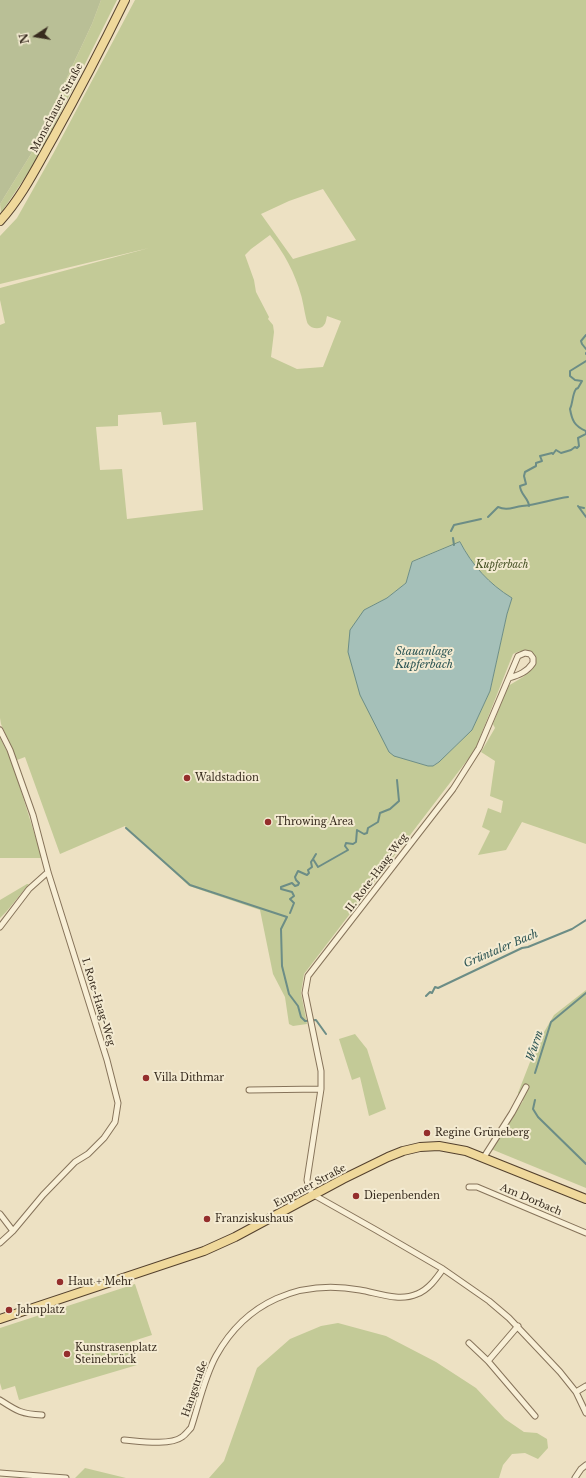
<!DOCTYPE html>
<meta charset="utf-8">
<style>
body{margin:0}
#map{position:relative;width:586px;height:1478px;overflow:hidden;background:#ede1c3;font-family:"Libre Baskerville",serif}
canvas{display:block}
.north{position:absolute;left:16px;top:16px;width:40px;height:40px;-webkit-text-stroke:3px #f4ebd2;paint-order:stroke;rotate:258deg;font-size:11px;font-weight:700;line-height:16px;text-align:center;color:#372b1e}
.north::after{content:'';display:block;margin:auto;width:14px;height:18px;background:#372b1e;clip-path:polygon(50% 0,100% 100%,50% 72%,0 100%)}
</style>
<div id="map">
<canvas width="586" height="1478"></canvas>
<div class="north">N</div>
</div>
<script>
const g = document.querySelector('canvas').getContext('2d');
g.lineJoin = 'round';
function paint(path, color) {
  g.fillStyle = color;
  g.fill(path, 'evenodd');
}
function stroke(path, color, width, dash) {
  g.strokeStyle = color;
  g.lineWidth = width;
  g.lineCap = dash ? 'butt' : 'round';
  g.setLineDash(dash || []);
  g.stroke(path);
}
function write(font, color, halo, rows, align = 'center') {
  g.font = font + ' "Libre Baskerville",serif';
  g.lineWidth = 4;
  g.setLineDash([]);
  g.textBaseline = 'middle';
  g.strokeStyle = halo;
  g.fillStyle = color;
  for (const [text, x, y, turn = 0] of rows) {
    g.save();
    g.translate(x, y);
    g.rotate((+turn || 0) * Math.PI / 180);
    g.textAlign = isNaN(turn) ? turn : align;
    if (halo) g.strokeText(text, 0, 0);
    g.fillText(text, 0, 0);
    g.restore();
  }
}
const green = new Path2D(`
 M101,0h16l-71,142 -18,31 -27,40 -1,-9 31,-50 61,-130z
 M135,0h451v844l-64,-22 -16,28 -28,5 12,-24 -8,-4 6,-19 13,5 2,-12 -13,-5 5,-35 -14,-9 14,-24 -2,-4 15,-38 15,-9 13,-14 -1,-7c-8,-7 -13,-6 -22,-2l-38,96 -171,224 -3,19 6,31 -14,2 -4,-2 -4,-27 -12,-23 -13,-64 -71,-24 -63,-58 -1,-2 -65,28 -35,-97 -8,3 -16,-36 -1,-6v-393l5,-2 -5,-23v-12l149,-40 -149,36v-48l17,-18 36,-64zM323,189l33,51 -63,19 -32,-45 28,-13zM270,235c14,18 25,38 31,60 2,6 5,26 7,29 3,5 13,6 16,1 2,-2 2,-6 3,-9l14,5 -18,46 -26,2 -26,-12 3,-25 -1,-7 -5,-6 1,-2 -13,-25 -2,-12 -9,-25 6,-6zM161,412l2,13 33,-3 7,88 -76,9 -5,-50 -22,1 -4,-43 22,-1v-11zM460,542c12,23 29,42 52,56l-5,16 -17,77 -18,39 -33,32 -6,4h-5l-33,-10 -31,-146 23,-12 19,-15 6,-21z
 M0,737l12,25 30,96h-42z
 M27,884h2l-23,28 -6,6v-18z
 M586,990v198l-95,-39 32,-48 -5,-8 19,-49 17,-29z
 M355,1034l12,15 19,60 -17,7 -9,-39 -8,3 -13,-41z
 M135,1284l17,51 -22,7 7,23 -118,35 -4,-14 -13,4 -2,-7v-55z
 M338,1323l48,13 50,26 40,26 29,31 19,13 13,1 10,6 1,9 -10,11 -13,-6 -13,1 -9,11 -4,13h-290l15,-17 33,-93 33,-29 31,-13z
 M85,1468l41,10h-51z`);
const cemetery = new Path2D(`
 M0,0h101l-9,24 -61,130 -31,50z`);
const water = new Path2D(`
 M460,542c12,23 29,42 52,56l-5,16 -17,77 -18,39 -33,32 -6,4h-5l-34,-10 -5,-4 -29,-57 -12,-43 2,-22 14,-20 23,-12 19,-15 6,-21z`);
const stream = new Path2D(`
 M586,335l-5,6 1,3 4,5
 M586,353v1
 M586,434v-3c-12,-5 -14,-11 -16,-22 3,-6 2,-14 6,-20l2,-1 4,-7 -7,-1 -5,-4v-5l16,-10
 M529,506c0,-7 -9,-12 -9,-20l6,-2 -2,-8 1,-4 11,-6v-3l6,-2 -2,-5 12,-3 1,1 3,-4 5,3 10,-3 4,-3 2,1 2,-2 -1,-8 8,-4
 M578,506l8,11
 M579,507l5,1
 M488,517l10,-10c9,4 15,0 24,-1 16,-1 30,-7 46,-9
 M451,531l3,-6 27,-6
 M453,538l1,7
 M126,828l64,57 97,32 -6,12 1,37 7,28 9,12 3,11 4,4 11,-1 10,14
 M313,859l3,-5
 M290,913l4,-10 -4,-4 4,-3 -2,-4 -11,-3v-2l11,-4 3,3 3,-1 1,-2 -3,-3 -1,-3 3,-6 9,4 2,-2 -1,-3 4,-3 -1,-5 2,-3 5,8 30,-17 -3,-4 1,-3 7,1 3,-2 1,-12 7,4 3,-1 1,-5 10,-6 2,-9 10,-4 9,-8 -2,-21
 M426,996l4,-4 2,1 3,-6 3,1 84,-40 6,-1 44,-18 14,-9
 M535,1073l16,-51 35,-29
 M535,1100l-2,9 5,8 48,47`);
const street = new Path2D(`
 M509,678c10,-3 18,-6 24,-15v-5l-3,-4 -5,-1 -7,3 -39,92 -26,41 -145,187 -3,17 16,78v18l-14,91 2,9 5,6 62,35 67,39 46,32 20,17 51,54 16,20 10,21
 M0,730l10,20 23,65 15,57 59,188 11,43 -3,19 -11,16 -16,16 -13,8 -32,33 -30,36 -13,12
 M0,927l29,-38 19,-17
 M249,1090l72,-1
 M484,1157l28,-44 14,-26
 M469,1187h8l109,46
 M0,1214l13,17
 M469,1343l19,18 47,55
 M488,1361l30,-35
 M576,1392l10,-6
 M0,1400c17,11 21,14 42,15
 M124,1440c14,1 46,6 58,-3 3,-2 6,-6 9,-9 8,-24 13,-50 25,-72 30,-54 83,-77 144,-66 18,3 39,12 57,4 11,-4 19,-15 26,-25
 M0,1473l66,5
 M575,1478l6,-9 5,-4`);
const primary = new Path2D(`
 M0,221c22,-24 37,-55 53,-83 25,-45 49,-91 72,-138
 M0,1319l204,-68 31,-14 108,-58 45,-22 15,-6 17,-4 19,-1 27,5 120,48`);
const markers = [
 [187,778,4,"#942e2c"],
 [268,822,4,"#942e2c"],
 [146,1078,4,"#942e2c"],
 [427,1133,4,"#942e2c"],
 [356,1196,4,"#942e2c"],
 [207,1219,4,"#942e2c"],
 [60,1282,4,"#942e2c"],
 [9,1310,4,"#942e2c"],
 [67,1354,4,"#942e2c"]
];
const streetNames = [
 ["Monschauer Straße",57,108,-62],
 ["II. Rote-Haag-Weg",377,873,-53],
 ["I. Rote-Haag-Weg",98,1002,73],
 ["Eupener Straße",310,1186,-28],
 ["Am Dorbach",531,1200,23],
 ["Hangstraße",195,1389,-71]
];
const parkNames = [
 ["Kupferbach",502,565]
];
const poiNames = [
 ["Waldstadion",195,778],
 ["Throwing Area",276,822],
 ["Villa Dithmar",154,1078],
 ["Regine Grüneberg",435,1133],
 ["Diepenbenden",364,1196],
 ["Franziskushaus",215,1219],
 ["Haut + Mehr",68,1282],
 ["Jahnplatz",17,1310],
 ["Kunstrasenplatz",75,1348],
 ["Steinebrück",75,1360]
];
const waterNames = [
 ["Stauanlage",424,652],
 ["Kupferbach",424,665],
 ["Grüntaler Bach",501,949,-23],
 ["Wurm",535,1046,-72]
];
paint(green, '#c3ca97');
paint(cemetery, '#b9bf96');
paint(water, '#a5c0b9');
stroke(water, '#6c8d86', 1);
stroke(stream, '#6c8d86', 2);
stroke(street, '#86735a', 7);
stroke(primary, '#54412e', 10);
stroke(street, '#f8efd6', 5);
stroke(primary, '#efd89b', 8);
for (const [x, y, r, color] of markers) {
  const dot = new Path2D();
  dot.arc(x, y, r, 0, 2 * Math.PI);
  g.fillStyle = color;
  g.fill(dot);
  stroke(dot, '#f4ebd2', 1.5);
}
write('10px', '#372b1e', '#f4ebd2', streetNames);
write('italic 10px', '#465225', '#f4ebd2', parkNames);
write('10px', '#372b1e', '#f4ebd2', poiNames, 'left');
write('italic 11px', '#2e5655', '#f4ebd2', waterNames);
</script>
